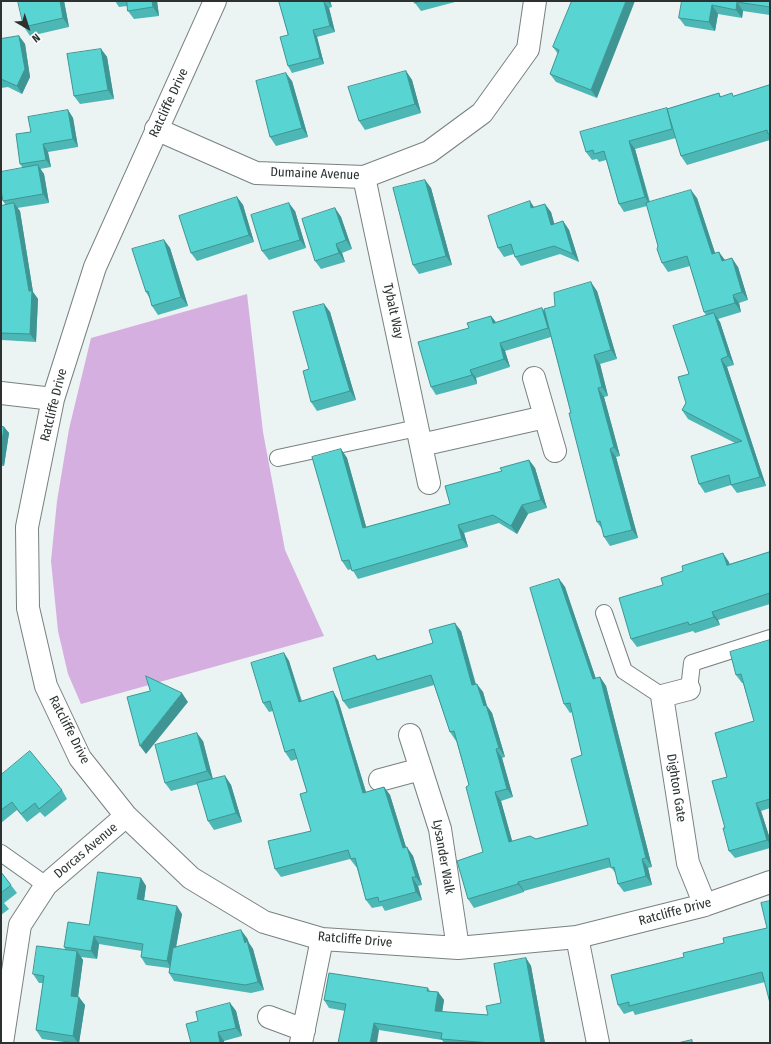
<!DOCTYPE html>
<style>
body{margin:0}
#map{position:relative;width:771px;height:1044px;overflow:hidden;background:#ebf3f3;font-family:"Fira Sans Condensed",sans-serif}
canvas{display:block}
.frame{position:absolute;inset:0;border:2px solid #2d3130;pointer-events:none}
.north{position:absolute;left:8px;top:8px;width:40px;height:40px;-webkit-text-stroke:3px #fdffff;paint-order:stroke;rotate:141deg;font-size:11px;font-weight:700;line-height:16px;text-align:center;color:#2d3130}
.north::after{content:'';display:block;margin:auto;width:14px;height:18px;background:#2d3130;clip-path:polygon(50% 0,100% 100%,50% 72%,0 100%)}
</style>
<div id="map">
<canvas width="771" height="1044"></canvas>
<div class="frame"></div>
<div class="north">N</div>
</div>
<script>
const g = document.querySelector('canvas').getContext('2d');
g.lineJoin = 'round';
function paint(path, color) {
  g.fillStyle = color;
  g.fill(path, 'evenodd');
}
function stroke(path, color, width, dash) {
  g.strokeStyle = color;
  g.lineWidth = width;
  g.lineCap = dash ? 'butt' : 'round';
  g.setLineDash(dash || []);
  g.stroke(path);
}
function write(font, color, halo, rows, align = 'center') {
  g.font = font + ' "Fira Sans Condensed",sans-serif';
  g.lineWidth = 3;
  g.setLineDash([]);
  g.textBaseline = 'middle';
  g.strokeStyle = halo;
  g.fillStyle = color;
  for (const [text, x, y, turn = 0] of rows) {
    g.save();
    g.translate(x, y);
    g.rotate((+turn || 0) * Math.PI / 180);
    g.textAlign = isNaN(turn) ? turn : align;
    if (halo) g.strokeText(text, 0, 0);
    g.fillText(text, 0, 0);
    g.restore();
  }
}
const green = new Path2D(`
 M247,294l16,138 22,118 39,86 -243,68 -13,-30 -10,-43 -7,-70 6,-60 12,-72 22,-91z`);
const service = new Path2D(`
 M278,458l139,-30
 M604,613l20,58 38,25
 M689,689l3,-26 78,-25
 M1,853l45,32`);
const minor = new Path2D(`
 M215,1l-120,266 -42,132 -26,128 1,81 18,78 34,72 46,58 65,62 73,44 58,17 136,9 119,-11 128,-32 65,-23
 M156,129l100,44 108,4 65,-25 53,-39 46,-64 7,-48
 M364,177l65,306
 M534,378l21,73
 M1,393l52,6
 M421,445l124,-28
 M689,689l-27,7 26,167 17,42
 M410,735l30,94 18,119
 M380,780l41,-11
 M577,937l21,106
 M269,1017l35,13
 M2,1043l18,-118 26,-40 80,-69
 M301,1043l21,-104`);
const wall = new Path2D(`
 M64,1l5,26 -39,9 -6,-9z
 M115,1h42l2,15 -25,3 -6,-8 -1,-5 -8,1z
 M279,1h51l2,6 -3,1 6,24 -18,5 7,27 -32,9 -4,-7v-31z
 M414,1h40l1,1 -34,9 -6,-8z
 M572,1l25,97 -41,-16 -6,-8 8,-20 -5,-7z
 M682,1h88v14l-27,-4 -1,7 -24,-4 -3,17 -30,-5 -6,-8z
 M19,36l6,8 5,33 -8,17 -14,-7 -7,1v-49z
 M101,49l6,8 7,42 -34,5 -6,-8z
 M406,71l6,9 9,33 -56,17 -6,-9z
 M292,81l16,56 -32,9 -6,-9z
 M770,85v55l-83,25 -6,-9 -5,-18 -41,11 15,53 47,-4 18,55 10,7 13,7 10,33 -9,3 2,9 -23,7 2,3 14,43 -7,2 39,119 -29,7 -6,-8 -26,8 -6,-9 36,-41 -47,-24 -6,-9 4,-7 3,-29 17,-59 -2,-3 -14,-46 -22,6 -6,-9 -4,-17 -11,-40 -23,6 -5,-8 -13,-44 -7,2 -2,-3 -5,1 -6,-8 81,-43 52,-16 2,4 13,-1z
 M68,110l5,8 5,29 -30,5 3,15 -11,2 4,5 5,29 -32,5 3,3 13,81 5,7 -2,43 -34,-2 -1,-1v-133l5,-1 -3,-4 20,-33 -3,-4 11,-32z
 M425,180l6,8 21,77 -33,9 -6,-9z
 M237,197l6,8 11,37 -57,19 -6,-8z
 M534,207l17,5 3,12 9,-3 6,9 10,32 -19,-8 -39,12 -6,-9 -1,-3 -10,3 -6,-9z
 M335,208l6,9 11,32 -10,4 3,9 -24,7 -6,-8z
 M295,211l11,37 -37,12 -7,-9z
 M164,240l6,8 18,58 -30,9 -6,-9 -2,-7 -4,-7z
 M597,291l20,68 -17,5 8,32 -4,1 16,59 -4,1 22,81 -28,8 -6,-9 -2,-8 -5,-7 -26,-109 -20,-76 -46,14 5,16 -34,11 1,6 -41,11 -5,-8 38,-59 22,-12 5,6 48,-11 11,-5z
 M324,304l6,8 26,88 -39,11 -6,-9 -2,-33z
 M1,426l3,1 5,6 -5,33h-3z
 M341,449l6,9 19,69 84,-23 52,-33 27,-11 6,8 12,40 -19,6 -11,20 -18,-11 -35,10 4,14 -110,32 -6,-10 -4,1 -6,-9z
 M770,552v52l-52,16 2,5 -25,8 -2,-2 -56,16 -6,-8 32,-54 66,-23v2z
 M559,579l6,8 31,92 4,-2 6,9 46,181 -4,1 4,17 -28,7 -6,-8 -2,-10 -5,-7 -87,24v1l-50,16 -6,-9 15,-47 -14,-67 -13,-45v1l-6,-9 -16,-47 -85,24 -6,-8 32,-46 3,4 55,-16 28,-12 15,53 7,8 4,14 5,7 13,44 -3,1 11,39 -12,4 11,40 24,-2 52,-14 -6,-70 -10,-43 -2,1 -6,-9z
 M770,640v168l-9,3 9,28v9l-35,10 -6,-7 -4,-23 2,-51 27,-56 -11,-38h-1l-6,-8z
 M284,653l5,8 13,40 36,-1 28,92 18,-5 6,8 16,52 7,9 9,29 -4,1 4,14 -37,11 -3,-5 -10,2 -6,-8 -9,-32 -7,-9 -69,18 -6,-8 36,-38 -4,-39 -10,-33 -6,2 -6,-9 -12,-41 -4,1 -6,-9z
 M203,741l10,38 12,-3 6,9 11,37 -28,8 -6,-9 -10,-37 -27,7 -6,-8z
 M1,775l61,15 5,9 -22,18 -5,-5 -13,10 -10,-12 -16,13z
 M1,872l16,21 -13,10 5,6 -8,6z
 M141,878l5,8 -2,14 38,14 -6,33 71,-9 2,5 4,6 11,41 -13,3 -77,-12 -5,-8v-5l-23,-3 -5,-8 1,-6 -43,-7 -2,15 -16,-2 2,3 -5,37 7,8 -6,38h-15v-1l-22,-3 -6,-9 7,-47h-4l-6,-9 33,-24 -2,-3z
 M767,928l-2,54 -130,33 -2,-4 -9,3 -6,-9 66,-48z
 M526,958l5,8 14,77h-101l-2,-3 -63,-10 -34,-19 -16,-3 -5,-8 104,-12 2,3 8,1 6,8 -2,12 46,3 13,-12z
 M230,1003l6,8 6,25 -18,5v2h-33l7,-22z`);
const shadedWall = new Path2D(`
 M60,1h4l5,26 -6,-9z
 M152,1h5l2,15 -6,-9z
 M328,1h2l2,6z
 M626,1h9l-38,97 -6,-8z
 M324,2l5,6 6,24 -5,-6z
 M737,2l6,9 -1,7 -6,-8z
 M712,5l6,9 -3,17 -6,-9z
 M313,30l4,7 7,27 -4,-6z
 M19,36l6,8 5,33 -8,17 -5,-8z
 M101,49l6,8 7,42 -6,-9z
 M406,71l6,9 9,33 -6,-9z
 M286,73l6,8 16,56 -6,-9z
 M68,110l5,8 5,29 -5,-8z
 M629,141l6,8 15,56 -5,-8z
 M43,144l5,8 3,15 -5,-7z
 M38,165l6,9 5,29 -6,-9z
 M425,180l6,8 21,77 -6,-9z
 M691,190l6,8 21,64 -6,-8z
 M237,197l6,8 11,37 -5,-7z
 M530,201l6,9 -5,-2z
 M14,203l6,8 13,81 5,7 -2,43 -6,-8 -1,-43z
 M289,203l6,8 11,37 -6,-8z
 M545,204l6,8 6,21 -6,-8z
 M335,208l6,9 11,32 -6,-9z
 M563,221l6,9 10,32 -6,-8z
 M164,240l6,8 18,58 -7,-9z
 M336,244l6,9 3,9 -6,-9z
 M719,252l6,8 -3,1z
 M732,258l6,9 10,33 -6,-8z
 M591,282l6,9 20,68 -6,-9z
 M733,295l6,8 2,9 -6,-9z
 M324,304l6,8 26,88 -6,-9z
 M542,308l6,8 6,20 -6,-8z
 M714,313l6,9 14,43 -6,-9z
 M491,316l6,8 -4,-1z
 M500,343l5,8 5,16 -6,-8z
 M594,355l6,9 8,32 -6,-9z
 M721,359l6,8 39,119 -6,-9z
 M470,370l6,8 1,6 -5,-9z
 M598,388l6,9 16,59 -6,-9z
 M4,427l5,6 -5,33 -3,-4v-12z
 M341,449l6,9 22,79 -6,-9z
 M610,449l6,8 22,81 -6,-8z
 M529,460l6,8 12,40 -6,-8z
 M522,505l6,9 -11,20 -6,-8z
 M458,525l6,8 4,14 -6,-8z
 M723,553l6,9 4,12 -6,-9z
 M559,579l6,8 34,101 -6,-9z
 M712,612l6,8 2,5 -6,-8z
 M455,623l6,8 17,63 -6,-9z
 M284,653l5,8 15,50 -5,-9z
 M600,677l6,9 46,181 -6,-9z
 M477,684l6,8 4,14 5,7 13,44 -6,-9 -15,-42z
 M333,691l5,9 31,102 -6,-9z
 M182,693l6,9 -42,52 -6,-8z
 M197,733l6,8 10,39 -6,-9z
 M496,749l6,9 11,39 -6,-8z
 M225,776l6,9 11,37 -6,-9z
 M384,787l6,8 19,62 -6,-9z
 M495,792l6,9 14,50 -6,-9z
 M756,803l5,8 9,28v5l-3,-4z
 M407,847l6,9 9,29 -6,-8z
 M642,859l6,9 4,17 -6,-9z
 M412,877l6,9 4,14 -6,-8z
 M141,878l5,8 -3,21 -6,-8z
 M518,882l6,9v1l-6,-8z
 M177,906l5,8 -10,55 -5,-8z
 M241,930l6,8 2,5 4,6 11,41 -6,-8z
 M94,936l5,8 -2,15 -6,-8z
 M77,951l6,9 -6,44 -6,-8z
 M526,958l5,8 14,77h-4z
 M438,992l6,8 -3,19 -6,-8z
 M79,997l6,8 -6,38h-1l-5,-7z
 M230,1003l6,8 6,25 -6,-8z
 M374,1023l5,7 -2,13h-7z
 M218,1032l6,9v2h-4z`);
const building = new Path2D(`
 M18,1h42l3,17 -39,9z
 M127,1h25l1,6 -25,4z
 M279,1h47l-2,1 6,24 -17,4 7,28 -32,8 -8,-29 8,-2z
 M414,1h6l-5,2z
 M572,1h54l-35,89 -41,-16 9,-24 -6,-3z
 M682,1h88v6l-33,-5 -1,8 -24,-5 -3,17 -30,-4z
 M19,36l6,33 -8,17 -16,-7v-40z
 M101,49l7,41 -34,6 -7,-42z
 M406,71l9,33 -56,17 -11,-34z
 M286,73l16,55 -32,9 -14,-56z
 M770,85v48l-2,1 -1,-4 -86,26 -14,-47 52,-16 1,4 12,-4 1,3z
 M667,108l5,21 -43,12 16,56 -26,7 -15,-53 -10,3 -1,-4 -7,2 -6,-20z
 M68,110l5,29 -30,5 3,16 -26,4 -4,-30 15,-2 -3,-15z
 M38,165l5,29 -40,7 -2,-10v-19z
 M425,180l21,76 -33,9 -20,-77z
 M691,190l21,64 7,-2 3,9 10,-3 10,34 -9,3 2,8 -31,9 -17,-56 -25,7 -5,-14 1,-3 -12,-43z
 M237,197l12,38 -58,18 -12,-37z
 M530,201l1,7 14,-4 6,21 12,-4 10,33 -19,-8 -39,11 -4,-13 -13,4 -10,-32z
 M14,203l15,88h3l-2,43 -29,-1v-127z
 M289,203l11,37 -38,11 -11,-36z
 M335,208l11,32 -10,4 3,9 -24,8 -13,-42z
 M164,240l17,57 -29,9 -4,-15 -2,1 -14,-43z
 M591,282l20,68 -17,5 8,32 -4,1 16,59 -4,2 22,81 -28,7 -4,-16 -3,1 -28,-109h2l-27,-104 11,-3 -1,-13z
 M324,304l26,87 -39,11 -8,-31 6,-2 -16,-57z
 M542,308l6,20 -48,15 4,16 -34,11 2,5 -41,12 -13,-45 51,-14 -2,-5 24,-7 2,7z
 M714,313l14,43 -7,3 39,118 -29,8 -2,-10 -30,9 -8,-28 51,-15 -60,-31 4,-7 -8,-26 11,-3 -16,-48z
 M1,426l3,1 -3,23z
 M341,449l22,79 87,-24 -5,-18 57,-15 -2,-3 29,-8 12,40 -19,5 -11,21 -18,-11 -35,10 4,14 -110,32 -3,-11 -7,1 -30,-104z
 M770,552v41l-58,19 2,5 -25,8 -1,-3 -57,17 -12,-41 44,-13 -2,-7 22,-7 -1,-5 41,-13 4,12z
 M559,579l34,100 7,-2 46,181 -4,1 4,17 -28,8 -4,-17 -3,1 -2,-10 -91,24v2l-50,15 -11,-38 26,-9 -17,-65 3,-2 -15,-54 -4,1 -19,-57 -88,26 -10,-33 42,-13 2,5 56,-17 -4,-13 26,-7 17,62 5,-1 7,22 2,-1 13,43 -3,1 11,40 -12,3 14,50 21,-6 6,3 52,-14 -17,-66 11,-4 -12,-52 -6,1 -34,-116z
 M770,640v159l-14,4 11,37 -38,11 -6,-23h2l-13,-47 15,-4 -12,-44 39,-12 -13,-47 -5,1 -6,-23z
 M284,653l15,49 34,-11 30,102 21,-6 19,61 4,-1 9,30h-4l4,15 -37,10 -1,-5 -12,3 -11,-42 -4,1 -3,-9 -73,19 -7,-28 43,-10 -11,-37 7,-2 -13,-43 -9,3 -15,-51 -7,2 -12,-40z
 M146,676l36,17 -42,53 -13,-49 23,-6z
 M197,733l10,38 -42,12 -10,-38z
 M30,751l32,39 -23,19 -4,-6 -14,11 -9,-12 -11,8v-35z
 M225,776l11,37 -28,8 -11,-38z
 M1,872l10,13 -10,8z
 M98,872l43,6 -4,21 40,7 -10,55 -26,-4 2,-13 -49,-8 -3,15 -27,-4 4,-25 21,3z
 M770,901v102l-8,-31 -133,34v-4l-11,3 -7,-30 73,-18 -1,-4 41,-10 -1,-5 44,-10 -6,-25z
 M241,930l4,13 2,-2 11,41 -13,3 -76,-12 4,-25z
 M37,946l40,5 -6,45 8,1 -6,39 -37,-6 8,-54 -11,-2z
 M526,958l15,85h-50l-50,-4 1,-6 -68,-10 -4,20h-32l8,-39 -22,-4 5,-27 99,15 -1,3 11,1 -3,19 53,4 -2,-9 15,-3 -7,-39z
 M230,1003l6,25 -18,4 2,11h-29l-5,-19 12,-3 -2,-9z
 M692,1040v3h-14z
 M64,1042l11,1h-11z`);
const streetNames = [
 ["Ratcliffe Drive",169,103,-65],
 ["Dumaine Avenue",315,174,2],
 ["Tybalt Way",393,311,78],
 ["Ratcliffe Drive",54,405,-76],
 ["Ratcliffe Drive",69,730,63],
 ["Dighton Gate",676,788,81],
 ["Dorcas Avenue",86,851,-40],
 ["Lysander Walk",443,857,80],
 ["Ratcliffe Drive",675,912,-15],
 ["Ratcliffe Drive",355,940,5]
];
paint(green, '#d6afe1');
stroke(service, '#798180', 18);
stroke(minor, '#798180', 24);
stroke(service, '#fff', 16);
stroke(minor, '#fff', 22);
paint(wall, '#4cb7b5');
paint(shadedWall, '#3e9593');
paint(building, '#58d5d2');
stroke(building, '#3e9593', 1);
write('13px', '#2d3130', '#fdffff', streetNames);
</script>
